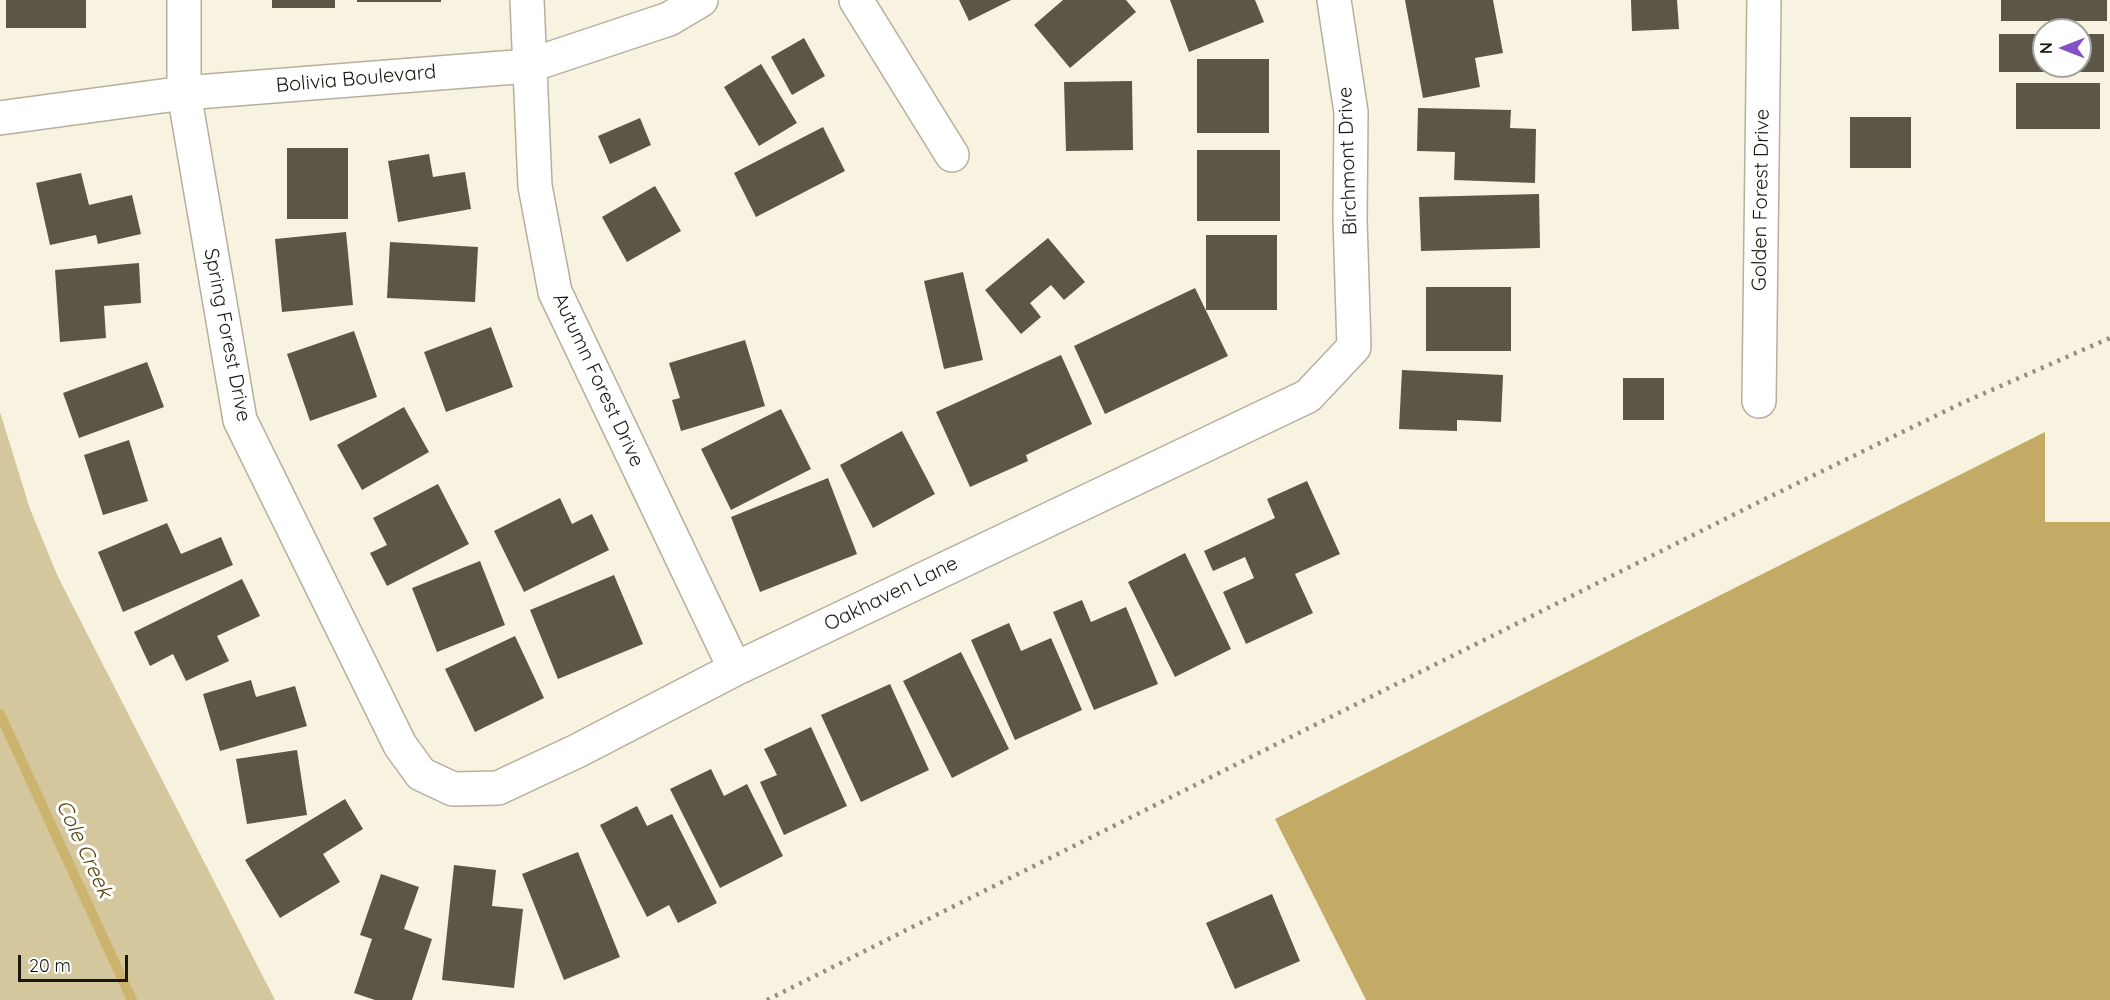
<!DOCTYPE html>
<style>
body{margin:0}
#map{position:relative;width:2110px;height:1000px;overflow:hidden;background:#f8f2e0;font-family:Quicksand,sans-serif}
canvas{display:block}
.north{position:absolute;left:2032px;top:18px;width:60px;height:60px;box-sizing:border-box;background:#fff;border:2px solid #a3a3a0;border-radius:50%;rotate:270deg;font-size:16px;font-weight:700;line-height:24px;text-align:center;color:#1a1811}
.north::after{content:'';display:block;margin:auto;width:21px;height:27px;background:#844fc7;clip-path:polygon(50% 0,100% 100%,50% 72%,0 100%)}
.scale{position:absolute;left:18px;top:955px;width:110px;height:27px;box-sizing:border-box;border:3px solid #1a1811;border-top:0;padding-left:8px;font-size:18px;line-height:21px;white-space:nowrap;color:#1a1811;-webkit-text-stroke:4px #fff;paint-order:stroke}
</style>
<div id="map">
<canvas width="2110" height="1000"></canvas>
<div class="north">N</div>
<div class="scale">20 m</div>
</div>
<script>
const g = document.querySelector('canvas').getContext('2d');
g.lineJoin = 'round';
function paint(path, color) {
  g.fillStyle = color;
  g.fill(path, 'evenodd');
}
function stroke(path, color, width, dash) {
  g.strokeStyle = color;
  g.lineWidth = width;
  g.lineCap = dash ? 'butt' : 'round';
  g.setLineDash(dash || []);
  g.stroke(path);
}
function write(font, color, halo, rows, align = 'center') {
  g.font = font + ' Quicksand,sans-serif';
  g.lineWidth = 6;
  g.setLineDash([]);
  g.textBaseline = 'middle';
  g.strokeStyle = halo;
  g.fillStyle = color;
  for (const [text, x, y, turn = 0] of rows) {
    g.save();
    g.translate(x, y);
    g.rotate((+turn || 0) * Math.PI / 180);
    g.textAlign = isNaN(turn) ? turn : align;
    if (halo) g.strokeText(text, 0, 0);
    g.fillText(text, 0, 0);
    g.restore();
  }
}
const green = new Path2D(`
 M0,412l30,97 28,68 217,423h-275z`);
const forest = new Path2D(`
 M2045,432v90h65v478h-744l-91,-181z`);
const stream = new Path2D(`
 M0,714l132,286`);
const building = new Path2D(`
 M6,0h80v28h-80z
 M272,0h63v8h-63z
 M357,0h84v2h-84z
 M959,0h52l-42,21z
 M1063,0h63l10,12 -66,56 -36,-43z
 M1170,0h85l9,22 -75,30z
 M1405,0h88l10,53 -28,5 5,29 -57,11z
 M1631,0h46l2,29 -47,2z
 M2001,0h106v21h-106z
 M1999,34h45v32h36v-32h24v38h-105z
 M804,38l21,38 -33,19 -21,-38z
 M1197,59h72v74h-72z
 M761,64l36,59 -38,23 -35,-59z
 M1132,81l1,69 -67,1 -2,-69z
 M2016,83h84v46h-84z
 M1418,108l93,2 -1,18 26,1 -1,54 -81,-3 1,-28 -38,-1z
 M1850,117h61v51h-61z
 M640,118l11,27 -41,19 -12,-28z
 M823,127l22,44 -89,46 -22,-44z
 M287,148h61v71h-61z
 M1197,150h83v71h-83z
 M429,154l4,23 32,-5 6,37 -73,13 -10,-61z
 M81,173l8,32 43,-10 9,39 -43,10 -2,-9 -46,10 -14,-62z
 M655,186l26,45 -54,31 -25,-45z
 M1539,194l1,54 -119,3 -2,-54z
 M346,232l7,73 -71,7 -7,-73z
 M1206,235h71v75h-71z
 M1048,238l37,44 -21,18 -13,-15 -21,18 11,14 -20,17 -36,-44z
 M390,242l88,5 -3,55 -88,-4z
 M139,263l2,40 -37,3 2,32 -46,4 -5,-72z
 M963,272l20,88 -39,9 -20,-88z
 M1426,287h85v64h-85z
 M1195,288l33,68 -123,58 -31,-68z
 M491,327l22,60 -67,25 -22,-60z
 M354,331l23,66 -67,24 -23,-67z
 M745,340l20,66 -84,25 -9,-31 8,-2 -11,-35z
 M1061,355l31,69 -66,31 2,6 -58,26 -34,-75z
 M147,362l17,45 -85,31 -16,-45z
 M1402,370l101,5 -2,47 -44,-2v11l-58,-2z
 M1623,378h41v42h-41z
 M404,407l25,45 -67,38 -25,-45z
 M781,409l30,60 -80,41 -30,-61z
 M902,431l33,63 -62,34 -33,-63z
 M129,440l19,61 -45,14 -19,-60z
 M828,478l29,76 -97,38 -29,-75z
 M1307,481l33,73 -45,20 18,39 -67,31 -23,-52 31,-14 -9,-21 -32,14 -9,-20 71,-33 -8,-19z
 M438,484l31,60 -82,42 -17,-33 17,-8 -14,-27z
 M560,498l12,26 20,-10 17,36 -85,42 -30,-61z
 M167,523l14,31 40,-17 12,28 -110,47 -25,-60z
 M1185,553l46,96 -56,28 -47,-95z
 M480,561l25,64 -68,27 -25,-64z
 M614,575l29,69 -85,35 -28,-69z
 M242,579l18,37 -43,20 12,25 -43,20 -13,-27 -23,12 -16,-34z
 M1082,600l9,22 35,-15 32,77 -64,26 -41,-98z
 M1009,623l12,28 30,-13 31,72 -67,30 -44,-100z
 M515,636l29,62 -69,34 -30,-63z
 M961,652l48,97 -57,29 -49,-97z
 M251,680l5,17 39,-11 12,40 -87,25 -17,-57z
 M890,684l39,86 -68,32 -40,-87z
 M811,727l36,79 -63,29 -24,-53 17,-7 -13,-26z
 M297,750l10,65 -60,9 -11,-65z
 M711,769l13,27 23,-12 36,72 -63,32 -50,-99z
 M345,799l18,30 -40,25 17,28 -60,36 -35,-58z
 M637,806l10,20 25,-12 45,89 -39,20 -9,-18 -22,12 -47,-92z
 M578,852l42,105 -56,23 -42,-106z
 M454,865l42,5 -4,36 31,3 -9,79 -72,-8z
 M381,874l38,13 -15,42 28,10 -20,61h-37l-21,-7 18,-54 -12,-4z
 M1272,894l28,67 -65,28 -29,-66z`);
const minor = new Path2D(`
 M184,0v93l56,327 160,325 21,29 32,15 45,-1 79,-37 158,-82 573,-273 46,-49 -4,-128 1,-107 -17,-112
 M527,0l8,186 20,106 180,377
 M856,0l96,155
 M0,118l184,-25 344,-27 141,-47 32,-19
 M1759,401l5,-401`);
const rail = new Path2D(`
 M767,1000l992,-498 203,-99 148,-65`);
const streetNames = [
 ["Bolivia Boulevard",356,79,-5],
 ["Birchmont Drive",1348,161,-92],
 ["Golden Forest Drive",1761,200,-89],
 ["Spring Forest Drive",227,335,79],
 ["Autumn Forest Drive",598,380,65],
 ["Oakhaven Lane",891,594,-26]
];
const waterNames = [
 ["Cole Creek",84,849,65]
];
paint(green, '#d5c79d');
paint(forest, '#c3ab66');
stroke(stream, '#ccb46f', 10);
paint(building, '#5c5647');
stroke(minor, '#b5af9e', 36);
stroke(minor, '#fff', 33);
stroke(rail, '#928e81', 4.5, [3, 6]);
write('20px', '#1a1811', '#fff', streetNames);
write('italic 21px', '#55440c', '#fff', waterNames);
</script>
